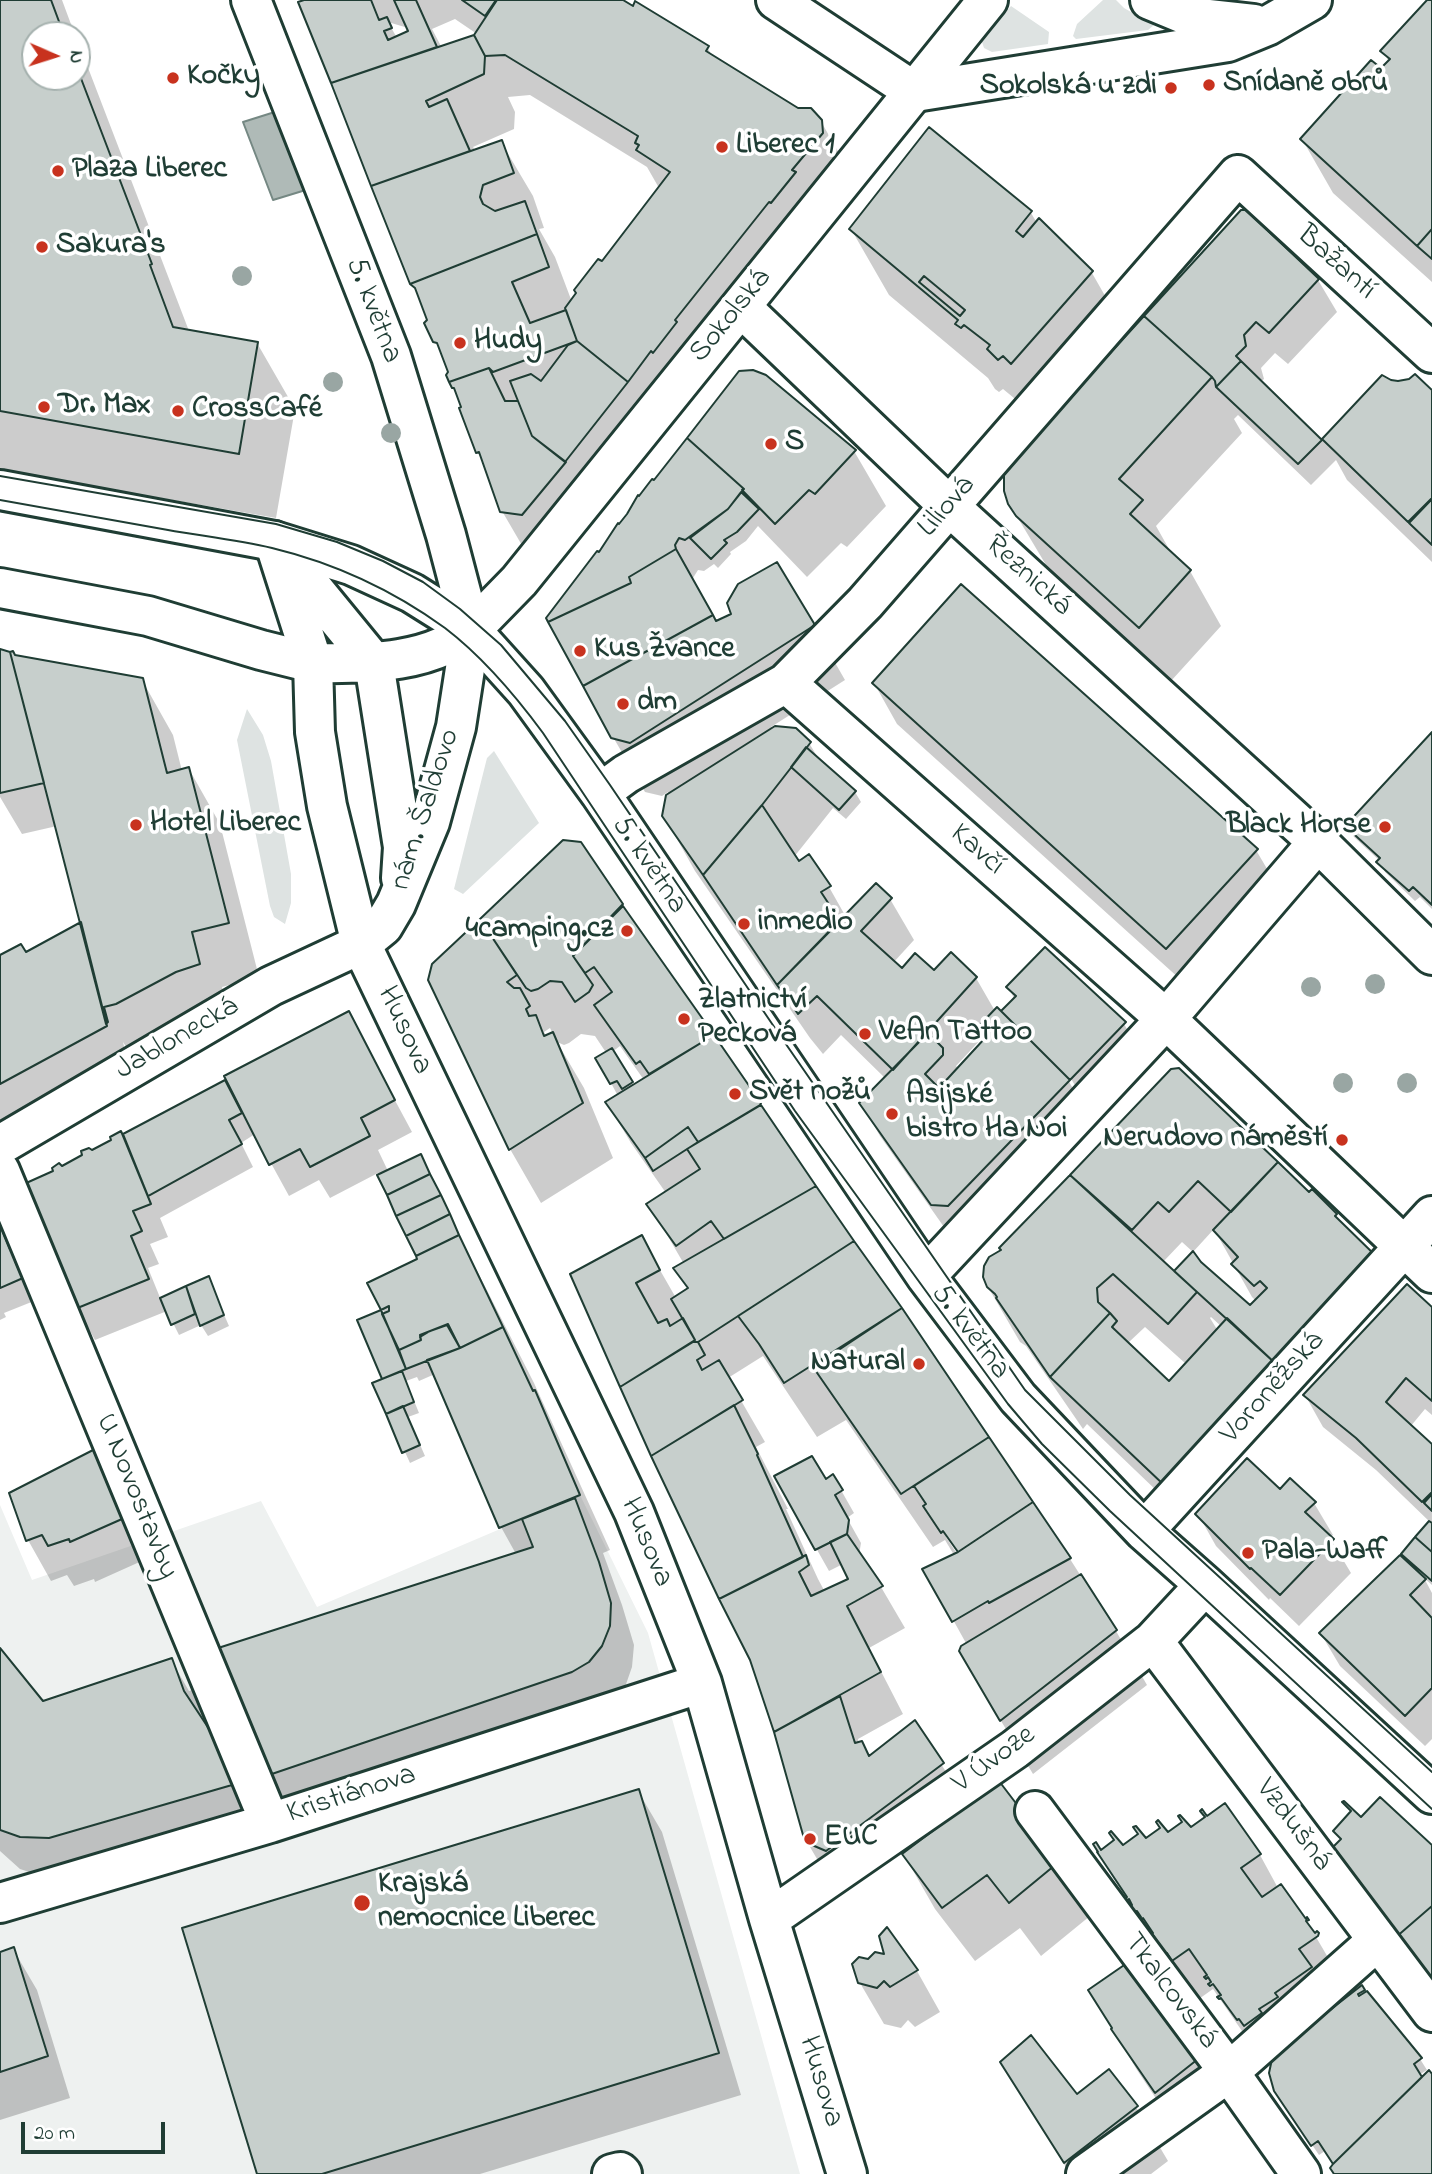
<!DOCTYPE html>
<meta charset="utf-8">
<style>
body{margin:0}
#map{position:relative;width:1432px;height:2174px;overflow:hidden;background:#fff;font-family:"Indie Flower",sans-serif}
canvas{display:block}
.north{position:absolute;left:21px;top:21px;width:70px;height:70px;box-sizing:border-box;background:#fff;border:2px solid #a5b1ae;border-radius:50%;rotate:93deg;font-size:19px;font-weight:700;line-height:28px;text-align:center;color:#1f3d34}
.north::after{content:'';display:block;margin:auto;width:24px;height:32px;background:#c8321e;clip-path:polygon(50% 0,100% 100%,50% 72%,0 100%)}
.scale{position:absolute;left:21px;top:2122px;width:144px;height:32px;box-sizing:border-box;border:4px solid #1f3d34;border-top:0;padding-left:9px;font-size:21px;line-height:24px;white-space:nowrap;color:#1f3d34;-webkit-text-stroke:5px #fff;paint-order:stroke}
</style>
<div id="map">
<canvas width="1432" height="2174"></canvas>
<div class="north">N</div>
<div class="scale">20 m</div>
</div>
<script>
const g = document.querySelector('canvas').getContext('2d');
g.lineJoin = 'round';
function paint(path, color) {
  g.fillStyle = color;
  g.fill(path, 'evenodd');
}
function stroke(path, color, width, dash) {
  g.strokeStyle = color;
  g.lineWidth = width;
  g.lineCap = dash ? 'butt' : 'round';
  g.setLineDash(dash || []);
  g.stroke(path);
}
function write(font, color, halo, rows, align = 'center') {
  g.font = font + ' "Indie Flower",sans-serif';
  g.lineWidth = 7;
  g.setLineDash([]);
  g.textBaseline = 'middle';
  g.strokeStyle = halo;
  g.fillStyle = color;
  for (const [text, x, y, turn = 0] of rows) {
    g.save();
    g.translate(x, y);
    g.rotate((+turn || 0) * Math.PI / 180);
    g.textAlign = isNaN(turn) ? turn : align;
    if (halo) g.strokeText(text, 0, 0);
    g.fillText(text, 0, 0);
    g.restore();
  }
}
const built = new Path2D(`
 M580,1495l68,138 152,541h-800v-669l32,75 229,-79 56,106z`);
const green = new Path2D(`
 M1103,0h13l8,8 30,17 -6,5 -72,9 -3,-3 4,-12z
 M1011,6l38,26 -1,12 -56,8 -8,-4 -2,-6z
 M247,709l16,26 8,26 20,113v29l-6,21 -11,-7 -4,-11 -33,-166z
 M494,751l45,72 -76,71 -9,-5 33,-131z`);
const water = new Path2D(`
 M278,111l31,78 -36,11 -30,-78z`);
const shadow = new Path2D(`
 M0,0h62l13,35h-40v42h42v-38l112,292 68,12 38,66 -19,109 -276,-48z
 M300,0h320l87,47 6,10 85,52 21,9 24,42 -256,343 9,15 -43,51 -19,-3 -32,-55 -41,-102 2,-1 -10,-20 -7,-27 -11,-20 -13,-40 -11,-18zM455,19l22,15 -4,3 -31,11 -10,-19zM388,22l20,6 2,4 -13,6zM530,95l117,72 12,21 -87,114 -17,-45 -16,-28 5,-1 -11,-32 -32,-54 -25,9 -3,-4 41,-18 1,-17 -7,-15z
 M1429,0h3v282l-99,-89 -31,-54 87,-77 -6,-11z
 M1245,212l73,68 19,32 -49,52 -13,-11 -14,15 3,11 -4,3 61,59 61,-64 17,6 15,-7 18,17v169l-85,-82 -11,-20 -25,25 -73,-70 -4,4 8,14 -86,93 17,30 17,15 31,55 -50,55 -122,-111 -40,-67 11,-100 -17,-14 -4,3 -4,-3 -7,-11 -99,-83 -38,-66 180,-16 6,10 55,50 36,63z
 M854,451l32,55 -39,41 -6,-4 -34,34 -49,-51 -12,15 -16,11 1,2 -13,14 -4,-4 -10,7 -6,-1 -5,8v5l23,39 98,4 31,54 -74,47 24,3 14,13 11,18 35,31 6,10 -15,17 -13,-11 -39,49 35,30 17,30 44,-18 24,41 -21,23 9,8 74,7 19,33 12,7 -4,-6 12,-12 -7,-13 116,37 24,40 -53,55 -28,-47 -3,1 23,40 -136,124 -71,-101 -19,-33 25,-24 -45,-44 -18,19 -13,-16 -115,-167 -31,-55 4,-24 -6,4 -17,-4 -32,-55 -14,-183 20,-30zM983,1037l2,4 -26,28 -3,-3z
 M0,651l15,6 127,23 31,55 9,36 7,-2 31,55 39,153 -37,10 8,32 -95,42 -12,-19 6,25 -129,88v-198l25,-3 57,-30 -25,-98 -35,8 -22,-37z
 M874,683l382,167 24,41 -89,98 -294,-265z
 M1432,734v175l-12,-12 -5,4 -30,-29 -5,-11 -26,-24 -6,-11z
 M563,842l17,2 490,715 46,72 31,54 -114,89 -41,-68 -25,-61 -42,-76 29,-14 -9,-15 -12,7 -87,-127 -29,17 -54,-81 -35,22 37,64 -9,5 32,62h-2l32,70 7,13 25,-13 -7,-15 -14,7 -53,-94 49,4 8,-5 21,37 -7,5 14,25 -2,12 22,32 24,41 -36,20 34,66 -45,25 1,5 11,14 45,-35 40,63 -135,78 -13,-22 -31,-110 -25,-73 -129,-272 -50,-112 69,-38 35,61 12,-8 -12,-22 8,-4 -35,-60 17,-11 -35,-50 -24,-40 11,-7 -20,-37 9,-5 -12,-18 -14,-2 -12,9 -5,2 -7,-3 27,46 29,70 -72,45 -31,-54 -80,-169 3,-15zM550,1028l3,6 -6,3 -3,-5zM620,1046l24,34 -10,6 -22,-34zM946,1537h4l14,21 -3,2z
 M348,1013l64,119 -34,18 10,21 77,76 69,136 76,167 -7,3 19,52 12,40 -2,22 -7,20 -12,16 -325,114 -244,60 -24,-8 -20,-18v-200l42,52 129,-43 18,31 39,-12 288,-125 -15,-27 -66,-153 -16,7 -2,-4 -11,4 13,32 -11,4 17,39 -15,7 -36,-79 10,-4 -25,-59 29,-1 -19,-36 50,-24 -41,-87 -48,25 -11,-18 -30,16 -34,-62 -14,9 12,24 -93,51 8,19 -18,7 9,20 -11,4 13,32 47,-22 21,48 -21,10 -7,-11 -22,10 -12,-24 -72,29 -18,-32 -15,-140 29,-16 36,-7 105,-50z
 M1171,1071l138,123 27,21 6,11 33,32 19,32 -211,226 -96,-92 -4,5 -57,-83 -6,-4 -32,-55 15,-36 -2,-3zM1214,1229l38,68 4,4 -5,7 -76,-35 -12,-11 19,-20 11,10zM1211,1317l11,10 -4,4 -8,-13zM1145,1327l41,37 -17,19 -41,-40z
 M0,1223l34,78 -30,12 2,4 -6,3z
 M1432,1309v106l-7,-6 -15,18 22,19v139l-8,-7 8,15v146l-7,7 -85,-80 -19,-32 88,-70 -6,-10 28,-31 -55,-53 -53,-43 -18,-32z
 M96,1450l48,110 -49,22 -1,-3 -20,7 -7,-11 -16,6 -23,-41z
 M1280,1491l34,12 19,32 -3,3 21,35 -52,53 -29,-28 -1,2 -53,-54 -18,-32z
 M999,1784l91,132 -49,40 -21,-28 -45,33 -40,-52 -31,-54z
 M638,1791l24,41 79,263 -261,79h-221z
 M1225,1805l35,50 18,33 3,-2 35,51 24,41 -17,11 11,20 27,-22 59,72 7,11 -8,5 3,4 10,-2v97h-97v-9l-10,-14 -6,4 -36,-53 -10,-39 -4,3 -5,-7 -2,1 -49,-71 -24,17 -90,-153 92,-24z
 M887,1930l30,41 23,41 -25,15 -7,-7 -7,8 -17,-4 -24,-41 9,-22 17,-4z
 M13,1949l24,41 33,108 -70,22v-167z
 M1090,1991l107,69 23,41 -41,32 -42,-63z
 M1002,2062l75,34 59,11 32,54 -17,13h-81z`);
const building = new Path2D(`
 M0,0h51l13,35h-29v42h42v-9l75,196 -2,1 23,62 85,15 -19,112 -239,-43z
 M304,0h67l8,20 8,-3 5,11 -8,3 4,9 20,-9 -14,-31h22l21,47 -106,36 -33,-81z
 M462,0h34l-11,16z
 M497,0h126l10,6 2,-5 74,45 -3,5 92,57h13l11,12 1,13 -31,37 4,2 -25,31 -2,-1 -94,118 2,2 -24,31 -2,-2 -23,31 -51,-41 -12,-33 11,-15 -2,-3 24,-31 4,2 68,-89 -34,-22 3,-5 -4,-2 3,-7 -133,-81 -20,1 -11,-21z
 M1427,0h5v229l-15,17 -117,-107 71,-79 10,8 9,-9 -10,-8z
 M474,35l11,21 -1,18 -58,27 3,6 18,-8 23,52 -99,35 -40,-103z
 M929,127l103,84 -16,20 7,6 16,-19 54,53 -82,93 -8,-8 -5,4 -11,-11 3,-4 -26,-20 -3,3 -6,-4 3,-4 -109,-91zM924,276l41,34 -5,6 -41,-34z
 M502,140l12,33 -31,12 -3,12 3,7 12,7 30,-10 12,33 -127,50 -39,-98z
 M1241,210h5l73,69 -50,54 -13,-11 -12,13 2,11 -10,10 5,5 -25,26 -1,-6 -3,-4 -68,-61z
 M1432,229v30l-15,-13z
 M537,234l12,33 -37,15 18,41 36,-13 11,31 -84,31 -4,-4 -40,14 -3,-7 2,-3 -11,-29 -4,-1 -9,-19 3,-3 -12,-32 -5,-4z
 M1144,316l68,61 -93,102 24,21 -13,14 61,56 -52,58 -123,-112 -8,-12 -4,-13v-17l8,-14z
 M577,341l51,41 -63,80 -33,-26 -22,-55 21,-7 10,7 27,-36z
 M1241,361l81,79 -24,24 -82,-77z
 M489,368l16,33h13l14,35 34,26 -44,53 -22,-3 -21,-60 -3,1 -17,-45 2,-1 -7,-19h-2l-3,-6z
 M753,370l13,5 90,75 -41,44 -6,-4 -34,34 -33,-34 2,-1 -57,-51 52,-67z
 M1415,374l17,16v108l-24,24 -86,-83 60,-64 9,5 7,1 11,-2z
 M687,438l57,51 -16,20 -43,31 -6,-2 -4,7 1,4 -47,28 2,6 -83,39 -2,-4 51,-67 2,1 19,-29 1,1 8,-10 11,-19 1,1 13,-17 2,1z
 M741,492l18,17 -22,23 -13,8 3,3 -16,16 -21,-21 38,-29z
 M1432,499v46l-23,-22z
 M676,549l37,66 -130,71 -35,-64 83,-39 -2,-6z
 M777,562l38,63 -185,118 -19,-5 -28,-52 130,-71 3,6 15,-7 -4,-11 11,-19z
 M961,584l297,265 -92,100 -294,-266z
 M0,649l10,3 34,131 -44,10z
 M13,651l2,4 128,23 24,95 22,-6 40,156 -37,9 8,32 -24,8 -60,32 -12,3 4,15 -2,2 -96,-372z
 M775,726l21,2 15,14 -49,63 -59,70 -41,-59 4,-21z
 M1432,732v173l-19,-18 -4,4 -33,-29 4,-4 -35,-32z
 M806,747l50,44 -17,19 -48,-43z
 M762,805l37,56 10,-7 22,32 -10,6 19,29 -63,64 -74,-110z
 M563,840l18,2 42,62 -50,52 20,29 -4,7 -14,10 -13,-20 -12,-1 -12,8 -7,2 -5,-3 -46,-69z
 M876,883l16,15 -31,33 41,37 13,-15 19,17 17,-18 26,25 -84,93 -76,-74 -19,18 -21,-29z
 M623,906l91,129 -65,39 -9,-13 -4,3 -42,-59 18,-13 -18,-25 -9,6 -12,-17z
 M480,919l37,56 -10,7 7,6h6l10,18 -4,3 3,7 7,-1 8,21 9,-4 30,71 -74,47 -81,-170 4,-16z
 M81,922l26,104 -107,58v-129l21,-11 5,8z
 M1045,947l81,75 -56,58 -69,-69 15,-15 -10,-9z
 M997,1007l73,73 -122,126 -17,-1 -72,-102 69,-70 15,15v7l-18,19 14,14 46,-50 -9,-9z
 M349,1011l46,89 -34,18 9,18 -60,31 -10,-18 -31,16 -45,-89z
 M714,1035l47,68 -1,2 -62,37 -10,-15 -43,31 -40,-56z
 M612,1048l21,34 -11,7 -5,-8 -7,3 -15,-26z
 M1179,1068l99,94 -47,50 -33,-31 -29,31 -11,-10 -26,28 -62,-55 101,-106z
 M225,1080l17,33 -13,7 13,24 -94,52 -25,-62z
 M761,1105l55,81 -92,53 -13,-18 -35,25 -30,-42 54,-35 -13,-20z
 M688,1127l10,15 -45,29 -8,-13z
 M121,1131l30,73 -18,7 9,20 -11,5 18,43 -74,30 -51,-125 29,-13 -1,-3 7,-5 3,3 20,-11 -1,-4 8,-3 3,2 19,-10 -1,-3z
 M421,1154l9,20 -43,21 -10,-20z
 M1278,1162l31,30 3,-3 25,25 -2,2 42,41 -101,107 -102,-93 19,-20 8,11 49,43 17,-17 -7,-7 -6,5 -23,-22 7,-7 -25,-27z
 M430,1174l11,21 -45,21 -9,-21z
 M1070,1175l127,117 -29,32 -55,-50 -16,14 1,14 12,11 -60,64 -54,-79 1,-1 -2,-3 -8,-7 -4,-10 1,-11 5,-9 12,-7 -2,-2z
 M816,1186l38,55 -156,101h-5l2,-2 -24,-41 17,-11 -15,-20z
 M441,1195l9,19 -44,22 -10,-20z
 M450,1214l9,21 -43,21 -10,-20z
 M0,1225l10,24 3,-1 5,11 -3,2 8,17 -23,10z
 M459,1235l44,92 -43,21 -12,-24 -28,11 1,5 -22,10 -17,-36 7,-3v-5l-8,4 -14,-27 50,-24 -1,-3z
 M642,1235l18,35 -24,13 22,40 9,-4 3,7 13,-8 12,22 -75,47 -50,-113z
 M854,1241l48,67 -118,75 -25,-39 -21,-28z
 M209,1276l15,39 -24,11 -14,-40z
 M1407,1284l25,23v94l-26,-23 -20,24 46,42v48l-10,10 -66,-64 -53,-43z
 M186,1286l9,28 -24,11 -11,-27z
 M902,1308l87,129 -88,57 -88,-127z
 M381,1310l25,59 -24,10 -25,-59z
 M1110,1313l7,8 -5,6 57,54 58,-63 49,46 -112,121 -114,-108z
 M447,1325l13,23 -54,21 -7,-19 22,-10 -1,-3 10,-6z
 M503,1327l30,64 2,-1 45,105 -81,33 -72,-168 33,-12z
 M693,1342h5l7,13 -8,5 5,10 17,-10 24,40 -92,56 -31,-69z
 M402,1371l12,31 -28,12 -14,-31z
 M734,1405l24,49 -1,1 46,102 -84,42 -68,-143z
 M403,1406l17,39 -18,8 -16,-39z
 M989,1437l44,65 -75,50 -15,-21 -2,2 -18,-27 3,-2 -12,-18z
 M97,1448l21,52 -3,1 7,18 -52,23 -1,-3 -21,7 -6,-11 -16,6 -17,-48z
 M812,1456l14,23 7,-5 10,16 -8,5 14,25 -2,14 -32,16 -41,-74z
 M1247,1458l33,31 10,-11 26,24 -11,10 29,27 -54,56 -29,-27 -1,1 -55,-55z
 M1432,1494v17l-8,-8z
 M575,1498l24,64 12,41 -1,23 -8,20 -13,16 -17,10 -309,105 -48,-128 318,-102 -11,-28z
 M1033,1502l38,56 -82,45 -1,-2 -36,21 -30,-53 36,-17z
 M1429,1521l3,2v29l-17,-15z
 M847,1534l36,52 -36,20 34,66 -107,60 -24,-72 -31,-61 87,-44 3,10 -10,7 12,24 37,-17 -18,-37z
 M1415,1537l17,15v29l-31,-27z
 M1400,1555l26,24 -16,16 22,23v70l-27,28 -86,-83z
 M1081,1574l36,56 -117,91 -41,-70 2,-5z
 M0,1648l43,53 129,-43 12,33 37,56 11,38 -183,53 -29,-1 -20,-7z
 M840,1696l15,47 7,-2 7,15 46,-36 29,43 -118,88 -21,-9 -31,-110z
 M999,1781l61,80 -51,42 -22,-28 -45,33 -40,-54z
 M639,1789l80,264 -397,121h-65l-75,-246z
 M1380,1797l52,48v61l-37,32 -68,-85 14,-14 -8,-8 18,-20 -9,-9 2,-1 17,16z
 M1225,1803l36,51 -20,14 21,29 19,-13 25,35 1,-2 2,3 -3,1 9,12 2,-2 2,2 -1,3 -19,13 13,18 -37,26 3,4 -19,12 3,4 -18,13 -5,-7 -2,1 -16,-22 -2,1 -2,-2 4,-2 -8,-11 -3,2 -2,-2 3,-2 -3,-5 -2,2 -2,-2 3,-2 -18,-26 -20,14 -2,-3 3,-2 -3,-5 -4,2 -1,-2 2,-2 -11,-16 -2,2 -2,-2 4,-2 -10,-15 -3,3 -2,-3 3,-1 -4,-6 -3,1 -4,-5 2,-2 -3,-6 -3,2 -1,-2 2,-2 -30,-45h1l-5,-8 3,-2 5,8 13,-10 -5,-7 2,-2 12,14 15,-11 -5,-7 3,-1 10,12 14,-10 -4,-6 2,-2 10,12 14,-10 -4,-6 2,-1 11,12 14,-10 -5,-6 2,-2 5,7z
 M1432,1906v78l-37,-46z
 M887,1927l31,43 -28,17 -6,-6 -7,7 -19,-5 -6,-19 7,-7 9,2 7,-7 9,2 -5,-18z
 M14,1947l34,109 -48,16v-120z
 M1130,1961l68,98 -43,34 -44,-64 1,-1 -24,-38z
 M1362,1985l3,5 -7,4 1,2 8,-5 55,67 -8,6 8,13 -89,87 -15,-23 -7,5 -37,-55 -5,-18 3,-14 8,-10z
 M1031,2035l46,59 32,-25 29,37 -74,57 -64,-101z
 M1429,2070l3,4v100h-98l-4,-6 3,-4z`);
const minor = new Path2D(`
 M251,0l140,356 55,179 25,95
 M776,0l139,92 313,-50 39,-16 45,-26
 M1150,0l41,17 63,7
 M741,307l208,199 369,336 114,113
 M0,490l274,51 77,24 61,28 59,37 55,61 74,102 326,483 92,122 126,133 61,54 227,209
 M0,588l148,28 113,34 52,13
 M786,683l380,336 266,254
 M600,793l26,-19 160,-91 79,-80 373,-428 194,178
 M361,944l273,568 68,171 67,236 78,255
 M0,1171l270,652
 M926,1276l240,-257 152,-177
 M1144,1531l288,-315
 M1153,1641l279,371
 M1035,1811l194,261 72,102
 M0,1903l270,-80 432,-140
 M769,1919l246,-170 138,-108 52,-56
 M612,2174l8,-2 2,2
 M1086,2174l143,-102 149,-132`);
const major = new Path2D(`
 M274,541l39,122 2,69 12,74 34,138
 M288,558l86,105 29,184 -2,31
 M313,663c53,1 123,1 164,-39l42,-43 469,-581
 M0,1145l271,-159 90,-42 22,-18 13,-22 34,-82 26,-95 15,-97`);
const tram = new Path2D(`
 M0,476l276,48 61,18 46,19 40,21 37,27 41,36 64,76 45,64 171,252 244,353 105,105 302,277
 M0,500c56,10 112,20 168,30 34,6 70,10 104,18 62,15 122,43 173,80 38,29 70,67 98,105l252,378 213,293 34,40 68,67 322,298`);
const trees = [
 [242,276],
 [333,382],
 [391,433],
 [1375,984],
 [1311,987],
 [1343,1083],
 [1407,1083]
];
const markers = [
 [173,78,7,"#c8321e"],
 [1209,85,7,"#c8321e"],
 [1171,88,7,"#c8321e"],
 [722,147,7,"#c8321e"],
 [58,171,7,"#c8321e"],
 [42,247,7,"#c8321e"],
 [460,343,7,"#c8321e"],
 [44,407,7,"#c8321e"],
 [178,411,7,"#c8321e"],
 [771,444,7,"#c8321e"],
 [580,651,7,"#c8321e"],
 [623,704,7,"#c8321e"],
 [136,825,7,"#c8321e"],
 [1385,827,7,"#c8321e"],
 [744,924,7,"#c8321e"],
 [627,931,7,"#c8321e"],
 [684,1019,7,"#c8321e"],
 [865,1034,7,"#c8321e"],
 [735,1094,7,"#c8321e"],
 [892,1114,7,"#c8321e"],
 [1342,1140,7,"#c8321e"],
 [919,1364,7,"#c8321e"],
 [1248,1553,7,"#c8321e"],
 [810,1839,7,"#c8321e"],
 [362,1903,9,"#c8321e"]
];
const poiNames = [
 ["Kočky",187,78],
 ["Snídaně obrů",1223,85],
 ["Sokolská u zdi",1157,88,"right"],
 ["Liberec 1",736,147],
 ["Plaza Liberec",72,171],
 ["Sakura's",56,247],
 ["Hudy",474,343],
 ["Dr. Max",58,407],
 ["CrossCafé",192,411],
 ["S",785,444],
 ["Kus Žvance",594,651],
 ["dm",637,704],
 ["Hotel Liberec",150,825],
 ["Black Horse",1371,827,"right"],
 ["inmedio",758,924],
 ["4camping.cz",613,931,"right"],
 ["Zlatnictví",698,1002],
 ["Pecková",698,1036],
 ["VeAn Tattoo",879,1034],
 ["Svět nožů",749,1094],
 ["Asijské",906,1097],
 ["bistro Ha Noi",906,1131],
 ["Nerudovo náměstí",1328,1140,"right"],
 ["Natural",905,1364,"right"],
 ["Pala-Waff",1262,1553],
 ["EUC",824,1839],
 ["Krajská",378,1886],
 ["nemocnice Liberec",378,1920]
];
const streetNames = [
 ["Bažantí",1335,264,42],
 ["5. května",372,311,69],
 ["Sokolská",732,317,-51],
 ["Liliová",948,508,-49],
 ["Řeznická",1027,577,42],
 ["nám. Šaldovo",427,810,-72],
 ["Kavčí",976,851,41],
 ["5. května",648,866,56],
 ["Husova",403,1031,65],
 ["Jablonecká",178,1040,-30],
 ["5. května",969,1333,53],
 ["Voroněžská",1274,1389,-48],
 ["U Novostavby",135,1497,68],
 ["Husova",645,1543,67],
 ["V Úvoze",995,1761,-36],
 ["Kristiánova",352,1796,-18],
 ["Vzdušná",1292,1826,53],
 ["Tkalcovská",1169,1992,53],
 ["Husova",819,2082,73]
];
paint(built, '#eef1f0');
paint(green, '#dee3e2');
paint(water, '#afbab7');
stroke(water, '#758883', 2);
paint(shadow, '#0003');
paint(building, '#c7cfcc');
stroke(building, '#1f3d34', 2);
stroke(minor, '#1f3d34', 44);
stroke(major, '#1f3d34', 44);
stroke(minor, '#fff', 38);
stroke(major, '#fff', 38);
stroke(tram, '#1f3d34', 2);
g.fillStyle = '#99a6a3';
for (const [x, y] of trees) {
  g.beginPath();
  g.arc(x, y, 10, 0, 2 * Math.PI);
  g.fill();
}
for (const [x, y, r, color] of markers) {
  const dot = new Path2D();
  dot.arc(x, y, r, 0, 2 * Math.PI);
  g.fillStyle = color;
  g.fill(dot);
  stroke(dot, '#fff', 2.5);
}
write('bold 30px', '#1f3d34', '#fff', poiNames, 'left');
write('30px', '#1f3d34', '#fff', streetNames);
</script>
